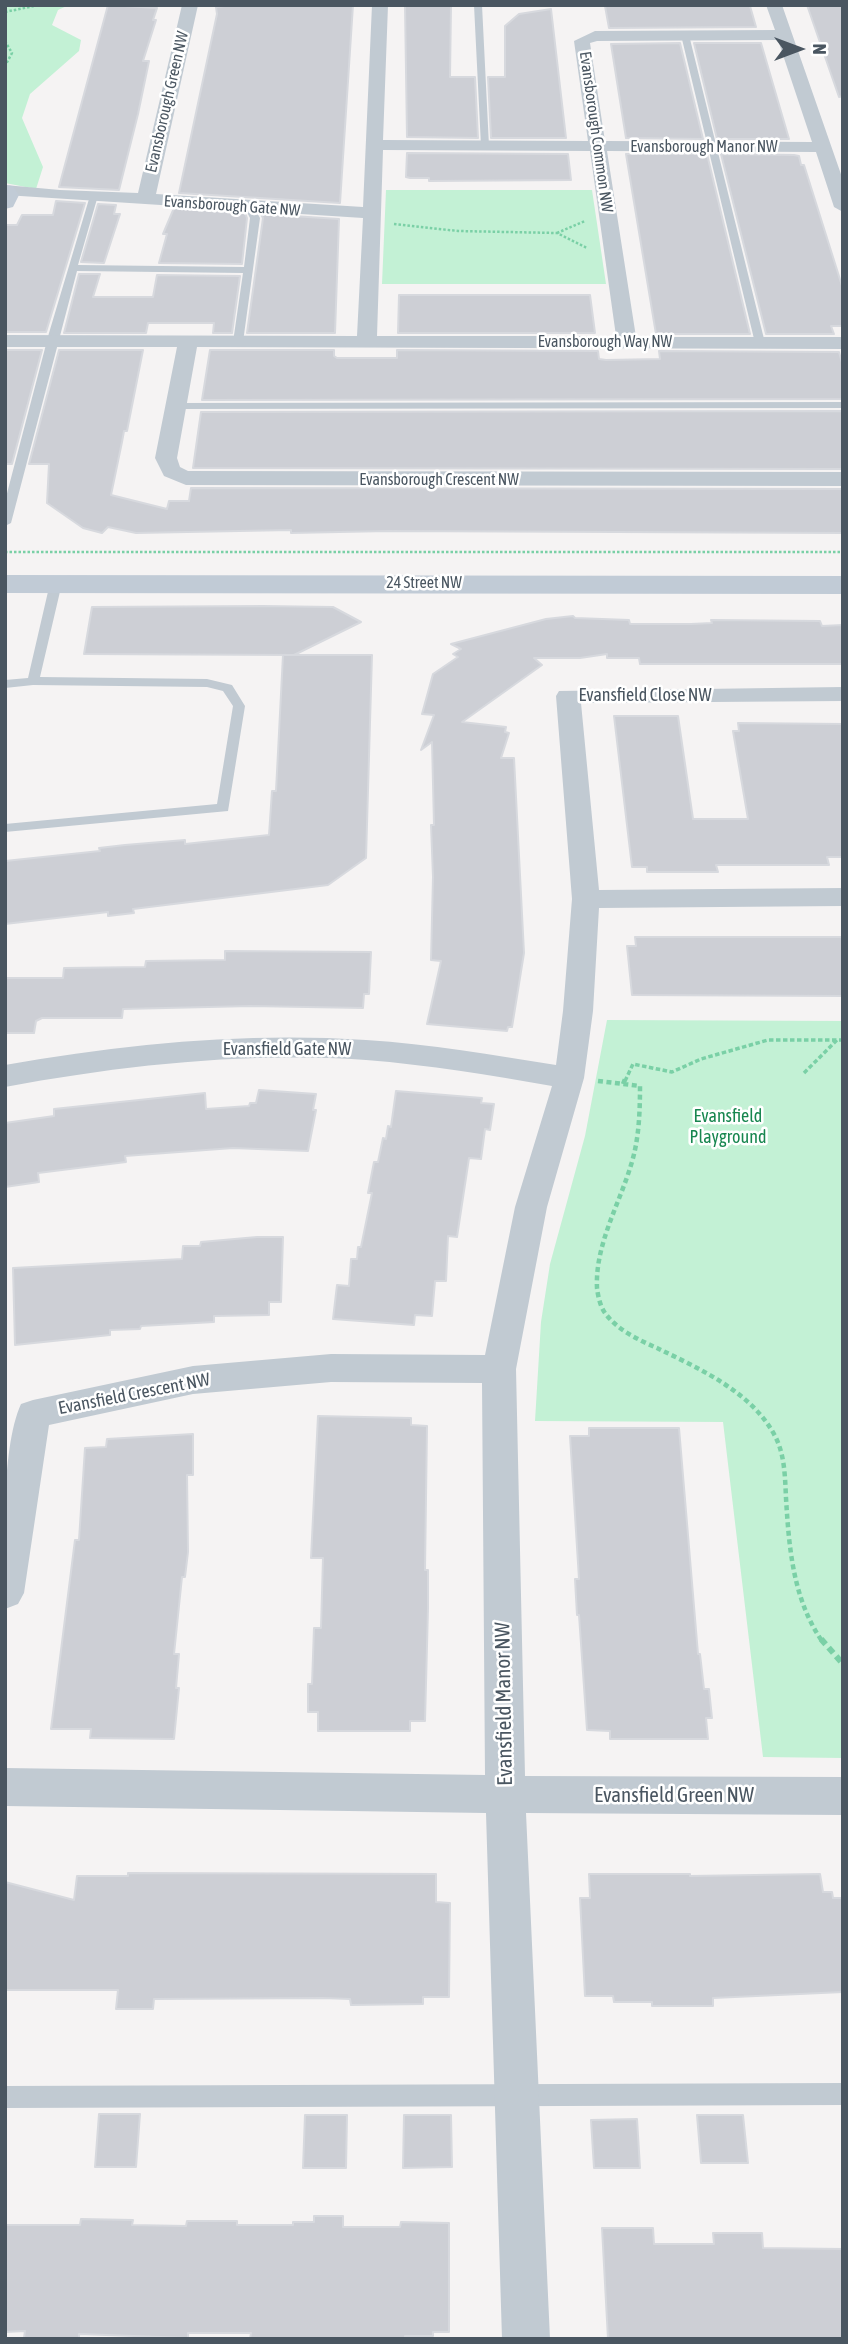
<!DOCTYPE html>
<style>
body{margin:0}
#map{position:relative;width:848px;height:2344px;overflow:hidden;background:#f5f3f3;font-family:"Asap Condensed",sans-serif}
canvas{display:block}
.frame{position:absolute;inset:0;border:7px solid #4a5661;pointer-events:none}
.north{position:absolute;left:764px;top:14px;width:70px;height:70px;-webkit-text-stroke:5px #fff;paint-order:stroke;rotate:90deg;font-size:19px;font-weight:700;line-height:28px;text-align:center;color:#4a5661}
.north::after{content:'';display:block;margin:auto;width:24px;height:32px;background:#4a5661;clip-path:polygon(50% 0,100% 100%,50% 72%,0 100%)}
</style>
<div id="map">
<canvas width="848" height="2344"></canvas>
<div class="frame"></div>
<div class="north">N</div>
</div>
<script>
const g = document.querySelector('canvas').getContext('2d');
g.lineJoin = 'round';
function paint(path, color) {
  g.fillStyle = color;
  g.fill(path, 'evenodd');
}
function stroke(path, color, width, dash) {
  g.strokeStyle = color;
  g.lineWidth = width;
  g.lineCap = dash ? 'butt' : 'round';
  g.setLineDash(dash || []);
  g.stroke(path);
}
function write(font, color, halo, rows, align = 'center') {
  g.font = font + ' "Asap Condensed",sans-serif';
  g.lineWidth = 5;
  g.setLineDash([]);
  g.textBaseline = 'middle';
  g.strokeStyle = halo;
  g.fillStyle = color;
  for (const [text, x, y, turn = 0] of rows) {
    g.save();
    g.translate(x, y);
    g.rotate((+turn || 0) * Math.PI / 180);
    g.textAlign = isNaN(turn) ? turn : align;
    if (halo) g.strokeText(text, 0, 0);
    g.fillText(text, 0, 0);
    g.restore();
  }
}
const green = new Path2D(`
 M5,5h64l-11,5 -6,15 29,15 -2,11 -49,43 -8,24 21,49 -7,22 -31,-6z
 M386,190h206l14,94h-224z
 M607,1020l236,1v737l-80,-1 -40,-335 -188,-1 6,-99 9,-58 35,-128z`);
const building = new Path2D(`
 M108,5l49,3 -4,12h3l-13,41h6l-11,53 -19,76 -60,-3z
 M234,5h119l-13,198 -161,-10 38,-179 -1,-7z
 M405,5h46l-1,72h25l3,61 -71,-1z
 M807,5h36v91l-4,1z
 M605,6h145l6,21 -147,1z
 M551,9l15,129h-75l-3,-61h17v-51l14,-12z
 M680,43l23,96 -77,-1 -15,-94z
 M694,43h67l28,96h-72z
 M407,153l161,1 3,26 -142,1v-3h-19l-4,-1z
 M626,154h81l43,180h-94z
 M721,154l73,1 5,1 2,9h3l39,124v37h-12l3,8h-68z
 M56,201l29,2 -39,129h-41v-107h12l5,-10h31z
 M98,204l18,1 -2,9h6l-16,49 -23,-1z
 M174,208l71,5 2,5 -5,46 -83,-1 8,-29h-4z
 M261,214l78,5 -4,114h-88l16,-115z
 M79,274h21l-7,23h60l4,-22 83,1 -8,57h-19l1,-10h-66l-2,10h-82z
 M399,295h191l5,38h-197z
 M5,350h37l-30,114h-7z
 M59,350h84l-16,81h-3l-2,11 -11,53 56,14 2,-8h20l2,-13 652,1v44l-455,-2 -97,2v-3l-155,3 -28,-6 -6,6 -19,-5 -36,-25 2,-39h-20z
 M210,350h124v6l3,2h60v-8l201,1 1,8 7,1 54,-1 -1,-8 180,1 4,14v33l-641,1z
 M843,411v58l-650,-1 8,-56z
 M263,606l70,1 28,15 -67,33 -210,-1 8,-47z
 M573,616l2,2 54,2 1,4h61l21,-1 -1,-3 109,1 2,5 21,-1v39h-203l-1,-6h-32v-4l-27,4h-46l8,7 -80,57 44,5 -1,5 4,1 -8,25h13l10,195 -12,74h-4l-1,4 -80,-7 14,-63 -10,-1 2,-83 -2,-52h3l-2,-83 -11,8 13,-35 -12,-1 11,-40 25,-17 -5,-3 8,-5 -10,-5 95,-25z
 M283,655h89l-6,203 -38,27 -195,24 1,4 -26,3v-4l-103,12v-63l95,-10 -1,-3 26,-3 60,-5v4l84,-9 3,-44h4z
 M614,716h64l15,103h55l-15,-88h6l-1,-8 105,1v133h-16l2,8h-113l2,7h-71v-5h-15z
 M635,937h208v59l-211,-1 -5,-49h9z
 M225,951l146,1 -2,42h-5l-1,14 -112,-2 -128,3 -1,9h-80l-6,3 -2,12h-29v-55h58l1,-10 81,-1 1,-6 79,-1z
 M259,1090l57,4 -3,16h3l-8,41 -75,-3 -108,8 1,6 -88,11 1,9 -34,5v-64l49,-7v-7l151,-16 1,16 43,-3 1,-3h6z
 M396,1091l86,7 -1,5 13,1 -4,26 -5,-1 -4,30 -12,-1 -12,79 -9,-1 -2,45h-11l-3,35 -17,-1 -1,10 -81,-6 4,-34 12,1 2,-27h6l1,-12h3l11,-54h-4l6,-31h4l5,-24 3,1 2,-13 3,1z
 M257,1237h26l-2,65h-12v13l-55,1v6l-73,4 -1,3 -30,1v5l-95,10 -2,-77 169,-9 1,-13h17l1,-4z
 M318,1416l93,2v7l16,1 -2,144h3v38l-3,113h-15v10h-92v-19h-10v-28h4l2,-56h7l2,-70h-12z
 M589,1428h90l19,226h2l4,35h5l3,29h-6l2,21h-98v-8l-23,-1 -8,-115h-2l-2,-36h4l-9,-143h19z
 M193,1434v41h-6l1,77 -3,25h-3l-8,77h5l-3,34h3l-5,51 -84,-1 1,-9h-40l24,-189h4l6,-92 21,-1 1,-8z
 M128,1873l308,1v28l14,1 -1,94h-26v7l-72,1 -1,-6 -27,-1 -169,1 -1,10h-37l2,-19h-113v-108l69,18 3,-24h51z
 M589,1874h101v2l130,-2 3,18h9l1,6h10v94l-130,6v8h-61v-4h-38l-1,-6h-28l-5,-98h10z
 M99,2114h41l-4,53h-41z
 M305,2115h42l-1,53h-43z
 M404,2115h47l1,52 -49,1z
 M697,2115h46l5,48h-47z
 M637,2119l3,49h-46l-3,-48z
 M314,2216h29v11h57l1,-5 48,1v109h-16v4h-28v3h-155l1,-6h-63v5l-109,-4v5l-55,-1 1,-7 -20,1v-107h75l1,-6 52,1 -1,5 54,1 1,-5h50v4h56v-3h21z
 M602,2228h51l1,16h60l-1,-11h49l1,15 80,1v89l-235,1z`);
const pathFar3 = new Path2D(`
 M5,12l34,-7
 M5,41l7,12 -7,13
 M394,224l64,7 99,2 30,15
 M557,233l28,-12
 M5,552h838`);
const pathFar2 = new Path2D(`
 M804,1073l33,-33
 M625,1081l8,-17 39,8 29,-13 67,-19h75`);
const pathFar1 = new Path2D(`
 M598,1081l42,5c0,26 -1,54 -9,79 -12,40 -36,80 -34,123 1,8 3,18 8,25 12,17 34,27 52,35 43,21 95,44 118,88 10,19 10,42 11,62 3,50 7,101 36,143
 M623,1084l2,-5`);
const path = new Path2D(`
 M821,1639l22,25`);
const lane = new Path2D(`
 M474,5h8l7,141 -4,3 -4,-3z
 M685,33l4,2 76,308 -5,3 -5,-3 -74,-308z
 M93,196l4,3 -19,66 166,2 6,-49 -6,-12 8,-2 8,14 -17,124 -5,3 -5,-3 10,-69 -166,-2 -66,252 -6,3v-25l44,-168 40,-134z
 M843,402v6l-666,1 -5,-3 5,-3z
 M56,580l6,3 -22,94 167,2 25,6 13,21 -17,105 -223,21v-8l212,-20 16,-98 -10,-15 -16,-4 -174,-2 -28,3v-8l23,-2 22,-95z
 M843,2083v22l-838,3v-22z`);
const street = new Path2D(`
 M182,5h16l-42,189 207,13 9,-202h16l-5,135 205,1 -14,-100 21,-10 180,-1 -9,-25h16l61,175v32l-9,-5 -18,-55 -209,-1 29,186h207v12l-646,-2 -20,111 3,9 8,4 655,1v14l-657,-1 -22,-9 -9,-18 22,-111h-172v-12l352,1 6,-118 -358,-23v-10l55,5 78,3zM778,40l34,102 -207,-1 -15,-98 7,-2zM383,150l207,1 26,185h-239z
 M843,687v14l-262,2 18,187 244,-2v18l-244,2 -6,103 -9,67 -37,129 -31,162 9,407 318,1v38l-317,-2 24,526h-48l-16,-526 -481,-7v-38l480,7 -3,-392 -151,-1 -138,12 -144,31 -25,168 -6,11 -13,5c0,-53 -5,-159 16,-205l12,-4 160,-34 138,-12 154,1 30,-148 37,-121c-62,-11 -123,-21 -186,-26 -121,-8 -241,5 -361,27v-22c120,-21 239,-33 361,-25 64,4 127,15 190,25l7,-54 9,-112 -16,-203 3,-5z`);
const secondary = new Path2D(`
 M5,185l8,1 6,9 -6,12 -8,2z
 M5,575l838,1v18l-838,-1z`);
const farStreetnames = [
 ["Evansborough Green NW",167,102,-77],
 ["Evansborough Common NW",596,132,82],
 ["Evansborough Manor NW",704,147],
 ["Evansborough Gate NW",232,206,4],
 ["Evansborough Way NW",605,342],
 ["Evansborough Crescent NW",439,480],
 ["24 Street NW",424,583]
];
const streetNames = [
 ["Evansfield Close NW",645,695],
 ["Evansfield Gate NW",287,1049],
 ["Evansfield Crescent NW",134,1394,-11]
];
const parkNames = [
 ["Evansfield",728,1116],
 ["Playground",728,1137]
];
const nearStreetnames = [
 ["Evansfield Manor NW",504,1704,-91],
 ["Evansfield Green NW",674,1795]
];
paint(green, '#c3f1d5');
paint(building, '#cdcfd5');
stroke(building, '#d7d9de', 2);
stroke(pathFar3, '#7ad0a6', 2.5, [2.5, 2]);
stroke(pathFar2, '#7ad0a6', 3.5, [4.5, 2.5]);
stroke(pathFar1, '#7ad0a6', 4.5, [5, 3.5]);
stroke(path, '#7ad0a6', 6, [7, 4.5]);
paint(lane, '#c1cad2');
paint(street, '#c1cad2');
paint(secondary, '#c1cbd6');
write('16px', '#4a5661', '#fff', farStreetnames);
write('18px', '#4a5661', '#fff', streetNames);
write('18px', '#17864f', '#fff', parkNames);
write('21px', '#4a5661', '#fff', nearStreetnames);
</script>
